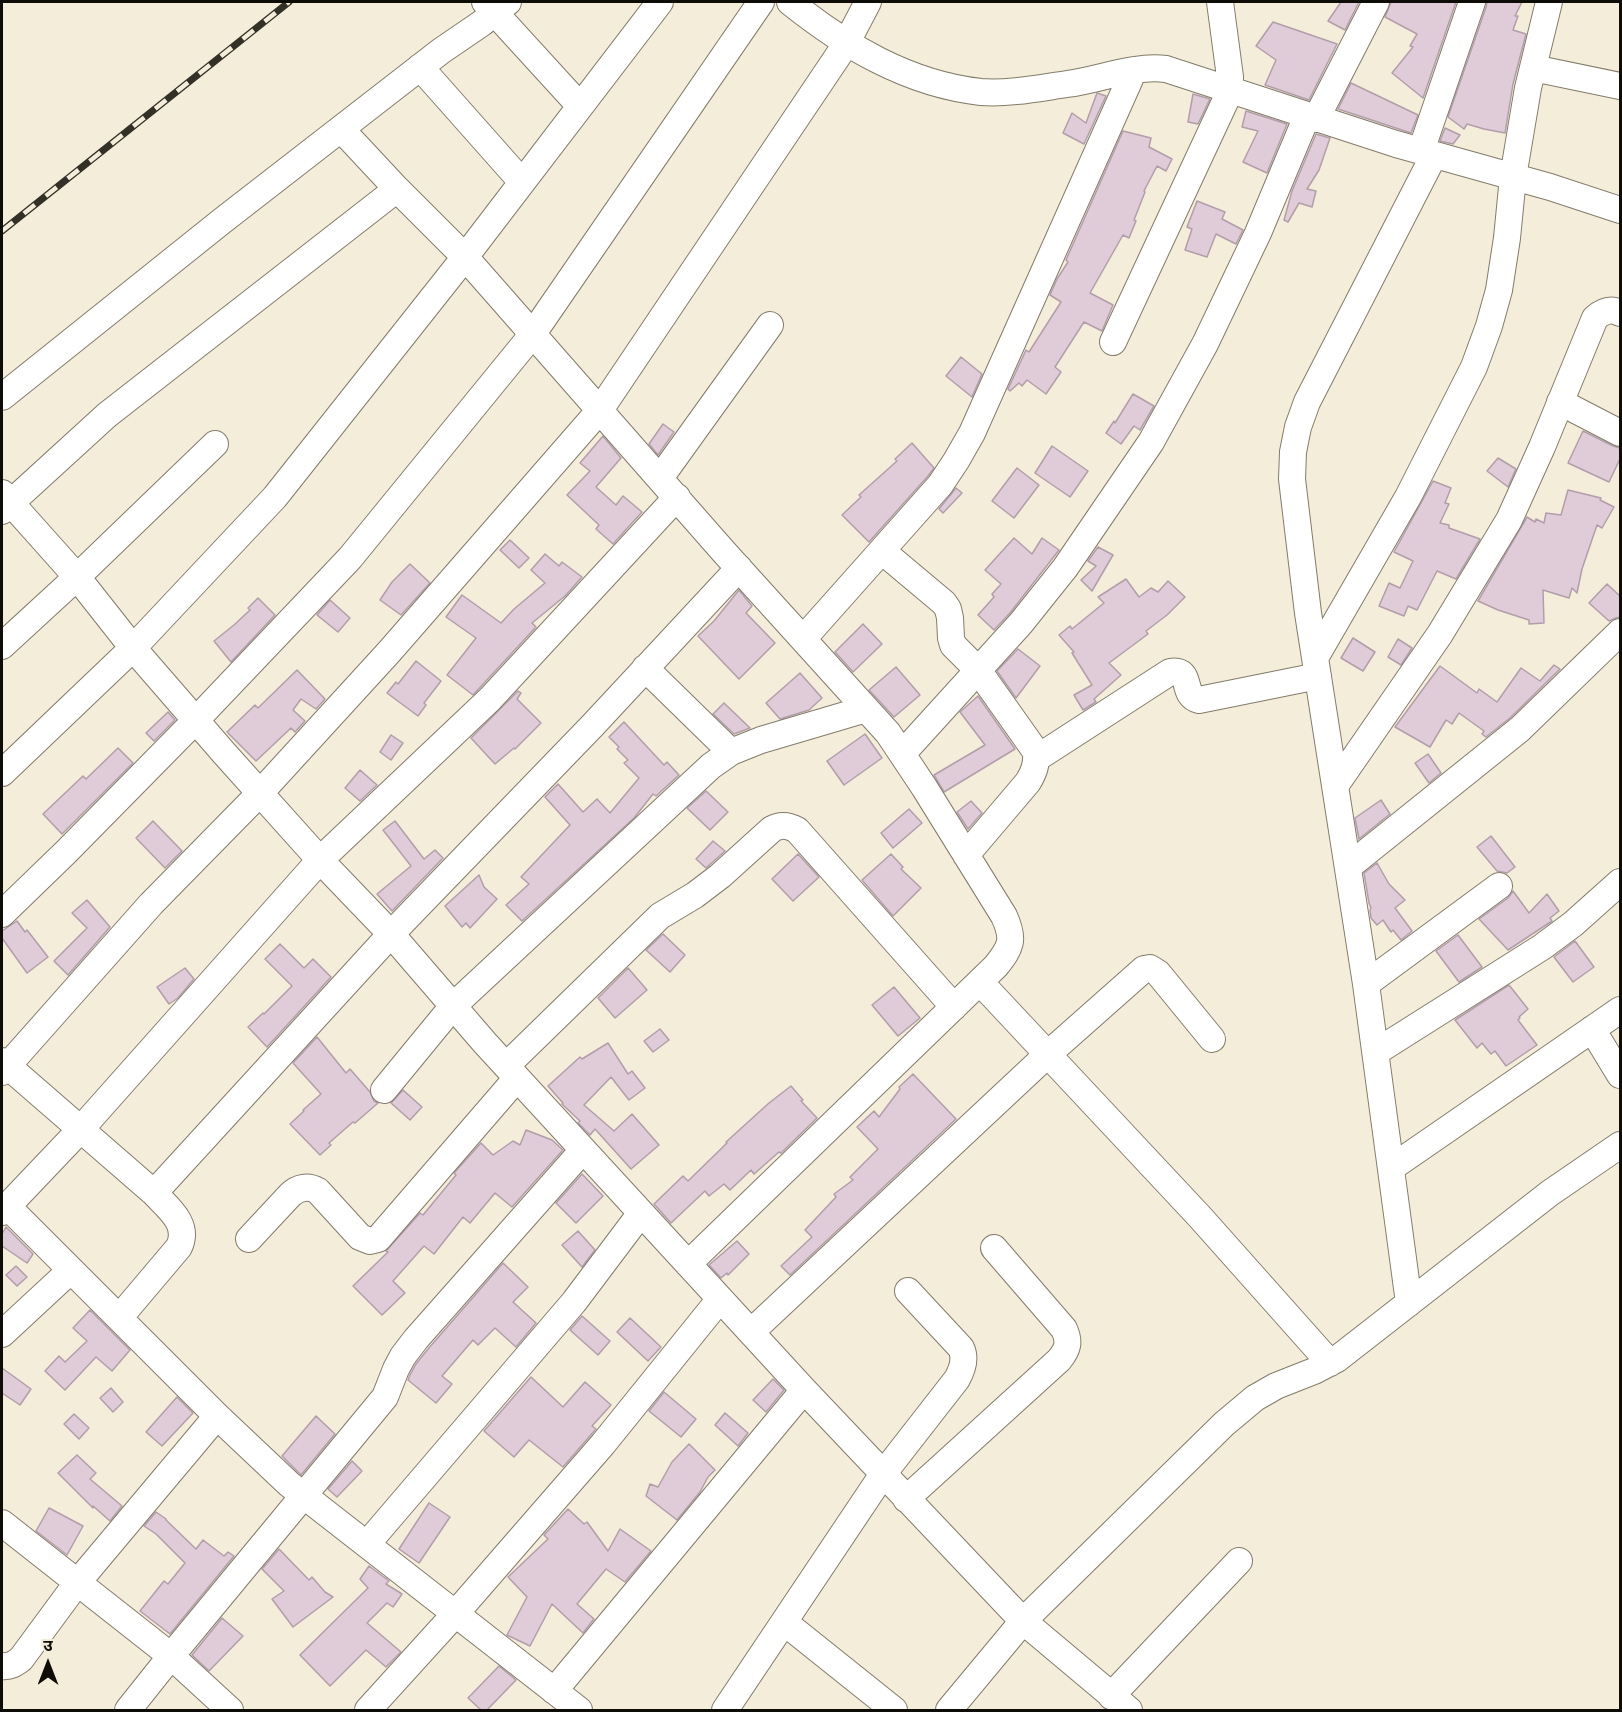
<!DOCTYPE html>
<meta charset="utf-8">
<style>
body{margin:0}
#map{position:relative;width:1622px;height:1712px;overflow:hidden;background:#f4edd9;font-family:"DejaVu Sans","Noto Sans Devanagari",sans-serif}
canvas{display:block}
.frame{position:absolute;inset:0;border:3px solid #0e0c06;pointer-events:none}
.north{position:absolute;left:18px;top:1634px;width:60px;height:60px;-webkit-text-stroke:4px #f4edd9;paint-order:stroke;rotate:0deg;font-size:16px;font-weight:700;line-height:24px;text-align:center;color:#0e0c06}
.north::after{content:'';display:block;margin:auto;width:21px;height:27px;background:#0e0c06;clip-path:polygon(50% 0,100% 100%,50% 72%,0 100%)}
</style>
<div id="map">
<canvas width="1622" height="1712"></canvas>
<div class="frame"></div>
<div class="north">उ</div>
</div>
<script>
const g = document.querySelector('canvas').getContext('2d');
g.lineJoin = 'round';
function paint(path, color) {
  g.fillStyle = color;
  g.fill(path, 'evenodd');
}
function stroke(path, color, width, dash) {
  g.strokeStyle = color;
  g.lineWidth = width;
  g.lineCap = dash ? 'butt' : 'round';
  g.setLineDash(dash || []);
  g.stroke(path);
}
const building = new Path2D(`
 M1341,2h18l-14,28 -17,-9z
 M1391,2h65l-33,96 -31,-25 21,-26 -3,-1 7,-12 -32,-17z
 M1487,2h35l-7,14h3l-5,14 13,4 -13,50 -8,49 -21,-4 -17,-5 -3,5 -16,-12 38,-110z
 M1273,22l64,22 -28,56 -44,-15 11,-25 -20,-14z
 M1351,83l67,32 -7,18 -73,-24z
 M1097,93l9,3 -22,48 -21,-11 9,-20 14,10z
 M1193,94l17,5 -12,25 -10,-2z
 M1246,111l41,13 -20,49 -24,-11 15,-31 -16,-4z
 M1445,128l15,7 -7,9 -13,-3z
 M1123,131l28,7 -2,9 23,12 -6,12 -9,-5 -13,25 1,1 -11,28 2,1 -7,17 -6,-3 -33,58 23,12 -11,26 -18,-9 -29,45 6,5 -15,22 -19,-14 -5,6 -3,-3 -9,8 -2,-2 18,-39 3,2 32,-50 -11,-7 7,-16 11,-17 -2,-2z
 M1316,134l14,4 -11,32 -12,19 9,2 -4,16 -13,-4 -11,19 -4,-2 8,-29z
 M1197,201l28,11 -3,7 21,11 -7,14 -20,-10 -9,23 -22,-7 7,-21 -5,-2z
 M961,357l21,17 -10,23 -26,-21z
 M1133,394l21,12 -14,24 -6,-4 -13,18 -15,-11 8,-12 1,2z
 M663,424l11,8 -16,23 -9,-11z
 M1583,431l30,15 7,2v11l-11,23 -41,-19z
 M603,436l18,22 -25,29 20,18 7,-9 19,16 -29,32 -17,-15 3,-4 -32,-30 23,-24 -10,-8z
 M912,443l22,25 -6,8 -59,66 -27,-27 19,-18 -2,-2 38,-34 -2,-2z
 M1052,446l36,25 -18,26 -35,-24z
 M1498,458l18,11 -8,18 -21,-16z
 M1017,468l22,17 -25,33 -22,-17z
 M1433,481l18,7 -6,15 4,1 -9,19 9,2v3l31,11 -24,40 -19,-8 -20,39 -9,-4 -4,10 -25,-10 10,-23 11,5 13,-27 -19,-9z
 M956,488l6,5 -19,20 -4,-4z
 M1568,490l33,8 -1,2 14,7 -12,21 -5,-3 -15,44 -5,24 -5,-5 -3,10 -26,-8 1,33 -15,1v-4l-31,-10 -20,-9 49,-84 8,5 1,-3 8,4 2,-10 15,2z
 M1014,538l18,16 10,-16 17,12 -49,63 -16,17 -16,-15 16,-18 -2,-3 9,-10 -16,-14z
 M510,540l19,18 -10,10 -19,-18z
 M1098,547l15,8 -21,36 -11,-11 15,-14 -8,-5z
 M545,554l14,12 3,-4 20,15 -17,19 -33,27 4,4 -63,68 -26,-20 29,-37 -30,-21 16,-22 39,28 13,-14 31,-26 -14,-13z
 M410,564l20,19 -29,32 -21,-15 12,-18z
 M1126,579l13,18 12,-9 7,4 10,-11 17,16 -18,18 -21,16 2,3 -39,29 12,12 -27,24 2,3 -13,8 -9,-15 18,-10 -20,-32 2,-1 -15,-17 11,-9 2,3 32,-26 -6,-6z
 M1607,584l13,12v21l-4,1 -7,3 -20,-18z
 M739,590l13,16 -6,7 29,30 -36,36 -41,-43 16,-15z
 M258,598l17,17 -44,47 -17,-21 20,-16 16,-15 -2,-2z
 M330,600l20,18 -12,14 -21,-17z
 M863,624l19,20 -29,28 -18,-20z
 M1353,638l22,14 -12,19 -22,-13z
 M1398,639l14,9 -11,17 -13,-8z
 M1018,649l22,17 -24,32 -19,-27z
 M416,661l25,20 -17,22 2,2 -8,11 -31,-23 9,-11 2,2z
 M1554,665l6,4 -50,49 -24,19 -4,-3 2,-3 -25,-18 -7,11 -6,-4 -16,27 -35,-20 45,-61 37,27 2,-4 18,13 24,-34 19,13z
 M896,667l24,28 -26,22 -25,-27z
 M297,670l28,29 -9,10 -15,-10 -8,11 12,11 -10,11 -4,-4 -35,33 -29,-29 28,-27 3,3z
 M800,673l22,25 -13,12 -29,9 -14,-16z
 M518,691l3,2 -4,6 24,24 -26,26 -1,-1 -19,16 -24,-26z
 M978,696l37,53 -71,43 -10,-17 51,-30 -25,-33z
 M724,703l26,25 -16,6 -21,-20z
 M168,712l7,8 -21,21 -8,-8z
 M624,722l40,43 3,-3 12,13 -23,21 -3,-2 -19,24 -112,103 -16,-16 23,-21 -8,-7 49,-52 -25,-28 13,-13 25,28 14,-13 13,14 29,-35 -15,-15 4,-3 -11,-11 2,-2 -10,-10z
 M865,734l17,24 -38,27 -17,-24z
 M391,735l12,8 -12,17 -11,-8z
 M118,748l15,15 -71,71 -19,-20 40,-38 3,3z
 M1428,754l13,19 -12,10 -14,-20z
 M360,770l17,15 -17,16 -15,-13z
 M706,791l22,21 -18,18 -23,-22z
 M1381,800l9,14 -31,25 -4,-21z
 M971,801l11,12 -14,16 -11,-17z
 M909,809l13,14 -29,25 -12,-15z
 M153,821l29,30 -17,17 -29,-30z
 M395,821l29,38 11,-9 8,8 -51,53 -15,-17 34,-28 -28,-36z
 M1491,836l24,31 -8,6 -10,-2 -20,-24z
 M713,841l12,10 -19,17 -10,-9z
 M798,854l21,23 -26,24 -21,-22z
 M891,854l12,13 -2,2 20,19 -28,28 -31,-36z
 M1377,863l12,21 16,16 -10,8 17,23 -11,9 -8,-10 -2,2 -8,-12 -6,5 -6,-7 -1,-8 1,-2 -2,-5 -5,-30z
 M479,875l5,12 13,12 -27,29 -4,-5 -4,4 -17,-21z
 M1513,891l16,22 18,-19 12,17 -9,7 2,3 -44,29 -29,-31 29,-21z
 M87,900l23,27 -42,48 -14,-14 33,-33 -15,-15z
 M17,921l8,11 2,-2 21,27 -21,16 -25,-35v-7z
 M663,934l22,21 -15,17 -24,-22z
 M1458,935l24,32 -23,15 -23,-31z
 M1575,941l19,26 -21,15 -19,-25z
 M280,944l24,24 9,-9 18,18 -64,70 -19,-20 15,-14 1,1 28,-28 -27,-27z
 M185,968l9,11 -16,19 -9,6 -12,-17z
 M628,968l19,22 -32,28 -17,-20z
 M1509,985l19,24 -9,8 1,1 -2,2 19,25 -31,21 -11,-15 -4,3 -9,-11 -5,5 -22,-28z
 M894,987l26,31 -22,18 -26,-31z
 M660,1029l9,11 -16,12 -9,-11z
 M317,1037l29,36 4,-4 20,23 4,9 4,2 -23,20 -2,-1 -24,21 2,2 -11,10 -30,-31 14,-13 -1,-1 18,-16 -28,-31z
 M608,1043l20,31 4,-3 13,17 -16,12 -18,-23 -27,28 30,26 18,-17 27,31 -28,24 -36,-40 -5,6 -12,-12 2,-2 -18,-17 1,-1 -15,-17 32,-29 2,2z
 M913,1074l43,45 -166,156 -9,-9 31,-29 -7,-7 31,-33 -2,-3 19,-14 -3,-3 28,-28 -21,-22 17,-16 5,6 21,-28 -1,-2z
 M791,1086l12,14 -2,1 16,17 -36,35 -2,-1 -25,22 -3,-4 -21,20 -6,-6 -15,12 -4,-5 -34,32 -17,-19 29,-28 5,5 39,-38 -1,-1 43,-39z
 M403,1090l19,17 -12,13 -19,-17z
 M526,1130l26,10 11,10 -51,57 -17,-14 -25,30 -7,-6 -29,37 -10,-8 -31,35 12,12 -23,22 -29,-29 35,-34 -2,-1 34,-38 3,2 33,-40 -2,-2 27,-30 12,12 20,-14 7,4z
 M582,1174l21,22 -27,27 -20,-20z
 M6,1227l27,27 -6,9 -25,-17v-12z
 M578,1231l17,19 -13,17 -20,-22z
 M737,1241l12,13 -21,21 -1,-2 -6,5 -12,-13z
 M503,1263l25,24 -15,15 23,21 -20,24 -21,-19 -17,17 -5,-5 -31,36 10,8 -16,19 -28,-23 2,-5 6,-11 12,-15z
 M16,1266l11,11 -10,9 -11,-11z
 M90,1310l40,40 -18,21 -16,-14 -31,33 -20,-19 14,-15 6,6 22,-21 -14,-13z
 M582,1316l28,25 -12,14 -28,-25z
 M630,1318l31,29 -13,14 -31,-29z
 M2,1368l29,21 -11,16 -18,-12z
 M531,1377l32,30 22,-25 26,23 -19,21 4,3 -33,38 -34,-27 -15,17 -30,-26z
 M773,1379l11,11 -18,22 -13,-12z
 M111,1388l12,14 -10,10 -13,-14z
 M664,1392l32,27 -15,18 -32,-26z
 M177,1397l16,16 -31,33 -16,-14z
 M725,1413l23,20 -10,13 -23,-21z
 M74,1414l15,14 -10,11 -15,-15z
 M316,1416l19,18 -34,41 -19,-19z
 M689,1444l26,26 -7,7 -8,15 -23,28 -31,-24 4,-12 8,3 14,-25z
 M77,1455l19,18 -6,6 32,27 -12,15 -17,-15v2l-35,-35z
 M352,1461l10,10 -25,26 -9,-8z
 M429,1503l21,14 -31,46 -20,-14z
 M49,1508l34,18 -16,29 -31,-24z
 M568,1509l16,15 3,-2 21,29 12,-22 31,22 -26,31 -19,-13 -29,35 17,15 -11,14 -31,-29 -22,42 -23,-11 20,-38 -19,-20 40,-38 -4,-4z
 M156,1512l10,7v1l30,29 7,-9 21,16 4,-4 6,4 -64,78 -30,-23 24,-30 4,3 17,-21 -29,-29 -12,-8z
 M279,1549l30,31 3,-3 13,15 8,5 -40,30 -21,-28 12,-8 -22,-22z
 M369,1566l20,15 -3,3 16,10 -9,13 -6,-4 -20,20 34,29 -15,15 -20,-17 -36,36 -30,-31 68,-67 -8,-9z
 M222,1618l21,18 -34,35 -17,-16z
 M499,1666l17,14 -29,30h-6l-13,-12z`);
const minor = new Path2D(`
 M485,2l95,104
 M790,2c55,44 118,82 191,90 28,2 58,-4 86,-8 32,-4 66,-19 99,-15l230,75 154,43 70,23
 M420,67l102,115
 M1533,68l87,18
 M1316,119l60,-117
 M341,129l56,60 68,68 259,295 164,181 36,54 80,129c11,24 7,31 -8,50l-308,298
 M1421,151l51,-149
 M1113,342l117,-251v-14l-10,-75
 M2,397l220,-176 219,-170 41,-28 26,-21
 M1560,402l60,31
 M660,478l110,-153
 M2,493l75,84 56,71 91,105 96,107 71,74 94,109 319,347 219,231 106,89
 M2,511l105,-96 290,-226
 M882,551l62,52 4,6 2,9 1,20 2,7 25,25 58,82c1,12 -2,20 -8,30l-62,73
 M803,639l137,-154 16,-24 16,-28 162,-363
 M2,646l75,-69 138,-133
 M1315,658l93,-161 66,-130 15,-41 10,-36 8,-52 6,-61 15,-89 21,-86
 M645,668l86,84
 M902,754l119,-131 44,-55 86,-126 54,-98 53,-111 49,-117
 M1037,758l133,-86c24,-4 10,24 29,28l119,-24
 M2,773l131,-125 142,-151 190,-240 195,-255
 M1335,786l105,-152 69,-114 33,-73 53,-129c8,-7 16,-10 25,-5
 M1348,867l172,-138 100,-97
 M2,914l64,-62 130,-132 154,-162 182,-223 229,-333
 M980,982l220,235 130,146
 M1366,984l133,-98
 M1592,1029l28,46
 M1376,1052l166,-105 31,-23 47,-42
 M2,1061l152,132c14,15 36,31 25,54l-60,71
 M506,1066l154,-150 35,-21 25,-19 52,-47c9,-5 16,-4 25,1l157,177
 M2,1072l149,-168 109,-111 129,-141 211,-242 246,-366 22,-42
 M384,1090l69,-84 258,-240 20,-14 30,-12 105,-31
 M1391,1168l229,-158
 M154,1193l237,-259 202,-209 146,-157
 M7,1206l210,210 72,68 290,226
 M2,1212l78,-82 240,-270 170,-161 187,-202
 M249,1239l41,-44c8,-8 18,-10 28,-4l42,46 10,4 8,-2 139,-161
 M1409,1303l-43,-319 -58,-371 -16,-134 1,-27 5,-25 9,-25 127,-247
 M751,1332l297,-278 96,-85 6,-1 8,5 54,66
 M2,1334l69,-64
 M906,1499l153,-139c9,-11 11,-18 5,-31l-70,-81
 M2,1523l169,133 59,54
 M367,1544l207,-242 67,-89
 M784,1622l110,88
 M2,1666c8,1 12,-2 19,-7l56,-76 140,-167
 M554,1691l250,-301
 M1111,1696l128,-135
 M128,1710l43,-54 214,-259 11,-28 7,-13 13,-17 167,-189
 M368,1710l88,-97 147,-169 117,-145
 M725,1710l158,-236 74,-95c5,-9 9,-21 4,-31l-53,-57
 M949,1710l74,-89 201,-197 31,-26 21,-12 38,-15 23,-12 213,-166 70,-48`);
const rail = new Path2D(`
 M2,231l287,-229`);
paint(building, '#e0cbd8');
stroke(building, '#b29eaa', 1.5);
stroke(minor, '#827c69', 28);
stroke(minor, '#fff', 26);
stroke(rail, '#323027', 7);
stroke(rail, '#f4edd9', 4.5, [14]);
</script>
